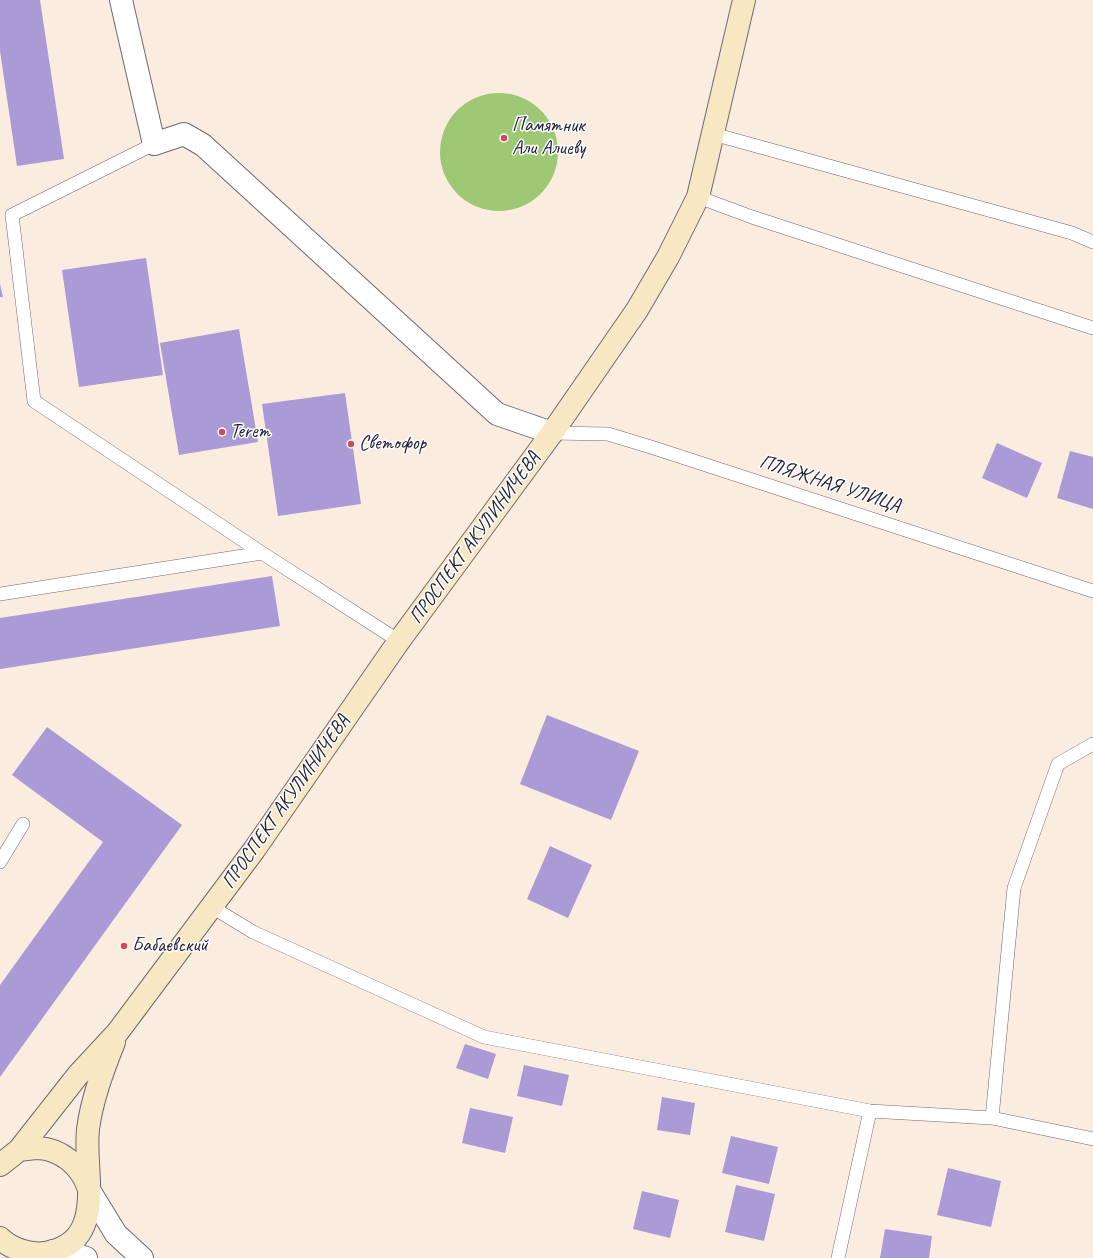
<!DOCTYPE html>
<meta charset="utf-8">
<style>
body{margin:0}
canvas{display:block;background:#faecde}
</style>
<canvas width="1093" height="1258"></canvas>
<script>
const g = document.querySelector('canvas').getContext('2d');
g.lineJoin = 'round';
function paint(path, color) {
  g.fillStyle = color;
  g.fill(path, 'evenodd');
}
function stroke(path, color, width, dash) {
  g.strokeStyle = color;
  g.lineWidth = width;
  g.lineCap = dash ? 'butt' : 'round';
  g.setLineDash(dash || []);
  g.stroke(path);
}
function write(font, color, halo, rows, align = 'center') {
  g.font = font + ' Caveat,sans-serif';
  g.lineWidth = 3;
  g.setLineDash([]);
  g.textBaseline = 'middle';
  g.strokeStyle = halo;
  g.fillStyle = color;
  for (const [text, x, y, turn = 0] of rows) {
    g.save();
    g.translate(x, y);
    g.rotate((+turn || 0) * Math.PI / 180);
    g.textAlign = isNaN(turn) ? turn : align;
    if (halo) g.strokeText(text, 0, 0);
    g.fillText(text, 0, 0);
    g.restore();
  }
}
const green = new Path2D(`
 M440 152a59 59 0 1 1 118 0a59 59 0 1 1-118 0Z`);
const building = new Path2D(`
 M0,0h40l24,159 -47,7 -17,-115z
 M146,258l17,117 -84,12 -17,-117z
 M0,284l3,13h-3z
 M239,329l19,113 -79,13 -19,-112z
 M345,393l16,111 -83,12 -16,-112z
 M997,443l45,20 -15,35 -45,-20z
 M1070,451l23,6v52l-36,-11z
 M272,576l8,50 -280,43v-51z
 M547,715l92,36 -28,69 -91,-36z
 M47,727l135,98 -182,252v-92l103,-143 -91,-67z
 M550,846l42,19 -24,53 -41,-19z
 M465,1044l31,10 -8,25 -32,-11z
 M524,1065l45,10 -7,31 -45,-10z
 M662,1097l33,6 -5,32 -33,-5z
 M470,1108l43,9 -8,36 -43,-10z
 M731,1136l47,11 -9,37 -47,-11z
 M948,1168l53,13 -10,46 -54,-12z
 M736,1185l39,9 -11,47 -39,-9z
 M642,1191l37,9 -9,38 -37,-9z
 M885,1229l47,7 -3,22h-49z`);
const lane = new Path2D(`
 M713,134l359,99 21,9
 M154,144l-142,71 22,186 228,152 137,88
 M698,197l54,20 341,111
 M552,433l56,1 46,14 439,143
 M0,594l262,-41
 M0,862l23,-38
 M212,907l41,25 231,105 386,74 122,7 22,-230 44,-124 35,-20
 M992,1118l101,21
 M838,1258l32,-147`);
const street = new Path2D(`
 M121,0l33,144 30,-10 19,11 294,269 55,19
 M89,1190l27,44 26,24
 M48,1257l5,-6h13l20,7`);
const secondary = new Path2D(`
 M19,1150c6,0 13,-2 19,-2 23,1 43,18 50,39
 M0,1165l19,-15 59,-75 39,-42 137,-183 145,-209 153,-208 85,-123 31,-53 30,-60 46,-197
 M0,1238c11,11 30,17 45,15 64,-11 38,-80 43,-124 4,-30 15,-59 26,-87`);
const markers = [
 [504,138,4,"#d1495b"],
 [222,432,4,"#d1495b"],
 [351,444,4,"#d1495b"],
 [124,946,4,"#d1495b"]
];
const poiNames = [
 ["Памятник",512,126],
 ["Али Алиеву",512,149],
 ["Terem",230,432],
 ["Светофор",359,444],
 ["Бабаевский",132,946]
];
const streetNames = [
 ["ПЛЯЖНАЯ УЛИЦА",830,484,18],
 ["ПРОСПЕКТ АКУЛИНИЧЕВА",475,538,-54],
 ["ПРОСПЕКТ АКУЛИНИЧЕВА",286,802,-55]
];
paint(green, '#9ec874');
paint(building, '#aa9bd6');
stroke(lane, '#6e6974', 14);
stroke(street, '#6e6974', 24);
stroke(secondary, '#6e6974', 24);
stroke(lane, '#fff', 13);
stroke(street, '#fff', 22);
stroke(secondary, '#f8e7c3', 22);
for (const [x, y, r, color] of markers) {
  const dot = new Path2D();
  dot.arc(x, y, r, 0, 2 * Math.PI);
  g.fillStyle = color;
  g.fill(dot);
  stroke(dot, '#fff', 1.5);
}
write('20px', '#22223b', '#fff', poiNames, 'left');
write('20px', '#22223b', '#fff', streetNames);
</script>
